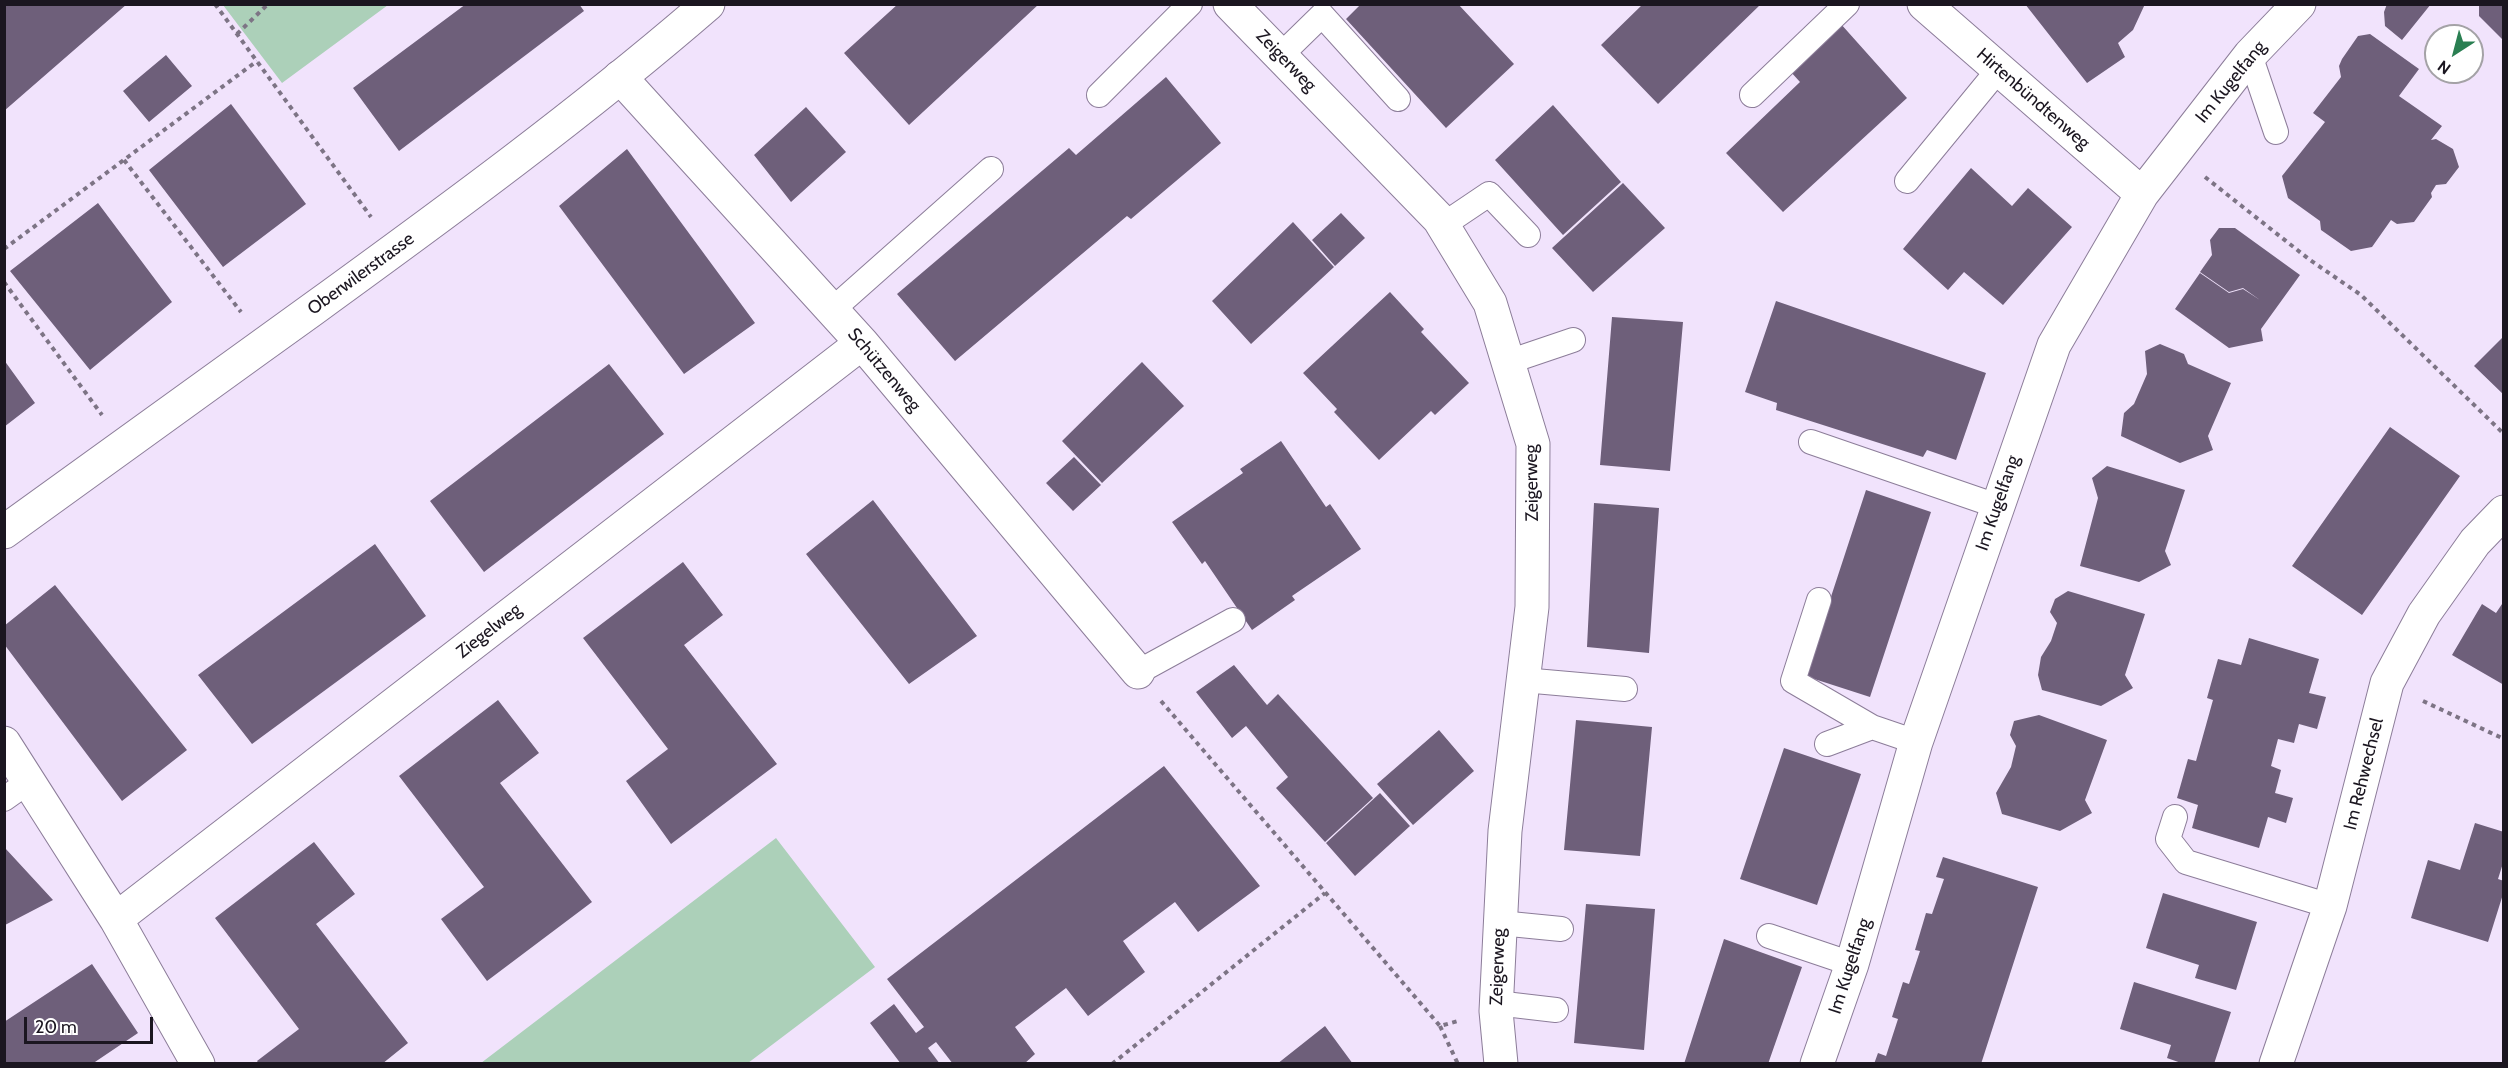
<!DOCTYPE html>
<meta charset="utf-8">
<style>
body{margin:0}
#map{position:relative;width:2508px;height:1068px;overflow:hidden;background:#f1e3fc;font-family:Cabin,sans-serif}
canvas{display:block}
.frame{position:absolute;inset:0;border:6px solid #1b1620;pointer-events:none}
.north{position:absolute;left:2424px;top:24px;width:60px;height:60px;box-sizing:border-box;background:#fff;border:2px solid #a4a2a6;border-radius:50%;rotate:216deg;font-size:16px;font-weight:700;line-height:24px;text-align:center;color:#1b1620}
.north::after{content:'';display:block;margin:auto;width:21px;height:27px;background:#2a7f52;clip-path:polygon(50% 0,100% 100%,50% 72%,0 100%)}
.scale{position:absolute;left:24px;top:1017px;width:129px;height:27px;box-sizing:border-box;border:3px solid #1b1620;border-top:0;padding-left:8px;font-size:18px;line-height:21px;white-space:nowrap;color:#1b1620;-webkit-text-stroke:4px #fff;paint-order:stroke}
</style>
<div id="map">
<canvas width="2508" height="1068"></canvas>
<div class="frame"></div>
<div class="north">N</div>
<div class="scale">20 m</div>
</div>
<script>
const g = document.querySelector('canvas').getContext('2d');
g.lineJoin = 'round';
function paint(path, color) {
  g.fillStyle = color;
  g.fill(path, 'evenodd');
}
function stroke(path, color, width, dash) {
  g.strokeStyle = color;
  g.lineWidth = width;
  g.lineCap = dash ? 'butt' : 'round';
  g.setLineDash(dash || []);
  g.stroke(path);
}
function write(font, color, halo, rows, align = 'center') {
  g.font = font + ' Cabin,sans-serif';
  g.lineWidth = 4.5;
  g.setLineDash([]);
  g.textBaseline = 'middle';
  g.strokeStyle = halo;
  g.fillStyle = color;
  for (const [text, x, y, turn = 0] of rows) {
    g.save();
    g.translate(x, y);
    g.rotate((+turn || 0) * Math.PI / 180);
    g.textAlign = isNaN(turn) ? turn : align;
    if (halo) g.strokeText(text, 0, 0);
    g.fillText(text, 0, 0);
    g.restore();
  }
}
const green = new Path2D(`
 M223,5h165l-106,78z
 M776,838l99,129 -127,96h-267z`);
const building = new Path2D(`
 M4,4h123l-123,107z
 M466,4h113l5,7 -185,140 -46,-63z
 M898,4h141l-130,121 -65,-72z
 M1361,4h97l56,60 -68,64 -100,-109z
 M1643,4h118l-103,100 -57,-59z
 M2025,4h120l-12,26 -15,13 7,14 -38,26z
 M2387,4h44l-29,36 -17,-14 -1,-14z
 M2479,4h25v37l-25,-25z
 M1840,23l67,75 -124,114 -57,-59 74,-71 -10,-11z
 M2370,34l49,35 -20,27 43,30 -11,14 5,-1 17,10 6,18 -13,17 -10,1 -5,8 1,4 -18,25 -17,2 -6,-4 -19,27 -21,4 -30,-21 -1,-9 -32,-23 -6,-22 43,-54 -12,-9 28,-36 -2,-11 3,-7 16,-23z
 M166,55l26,31 -43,36 -26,-31z
 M1166,77l55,66 -90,76 -4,-3 -172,145 -58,-67 172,-146 7,7z
 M231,104l75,100 -83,63 -74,-97z
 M1553,105l68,77 -58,53 -68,-75z
 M806,107l40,45 -55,50 -37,-47z
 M627,149l128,174 -71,51 -125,-168z
 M1971,168l41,38 16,-18 44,39 -69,78 -39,-33 -16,18 -45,-41z
 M1623,183l42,45 -72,64 -41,-44z
 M98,203l74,99 -82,68 -80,-99z
 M1341,213l24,25 -30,28 -23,-26z
 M1293,222l41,45 -83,77 -39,-43z
 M2219,228h16l65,47 -39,54 2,12 -34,7 -54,-39 25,-36 29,20 14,-4 17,11 -17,-12 -14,4 -29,-20 12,-17 -2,-15z
 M1390,292l34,37 -3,3 48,51 -34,32 -4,-4 -52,49 -45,-48 3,-3 -34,-36z
 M1776,301l210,72 -30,87 -29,-10 -4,7 -147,-47 1,-7 -32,-11z
 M1612,317l71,5 -13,149 -70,-6z
 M2504,336v59l-30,-29z
 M2160,344l24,10 4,10 43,19 -23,53 5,14 -33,13 -59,-27 3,-23 10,-9 13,-30 -2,-23z
 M4,360l31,43 -31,24z
 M1142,362l42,44 -82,77 -40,-42z
 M609,364l55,70 -180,138 -54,-71z
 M2390,427l70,49 -98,139 -70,-49z
 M1281,441l45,66 4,-3 31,45 -69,47 3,4 -43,30 -47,-69 -3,3 -30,-42 71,-49 -3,-4z
 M1074,457l27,28 -28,26 -27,-28z
 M2107,466l78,24 -20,61 6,14 -32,17 -59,-16 18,-68 -6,-20z
 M1866,490l65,22 -61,185 -65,-21z
 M873,500l104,136 -68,48 -103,-130z
 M1594,503l65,5 -10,145 -62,-6z
 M375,544l51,72 -174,128 -54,-69z
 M683,562l40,53 -39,30 93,119 -106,80 -45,-63 42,-32 -85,-111z
 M55,585l132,165 -65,51 -118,-157v-18z
 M2068,591l77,23 -20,61 8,13 -32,18 -59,-16 -4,-15 3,-18 10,-16 6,-18 -7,-11 5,-13z
 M2504,601v84l-52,-30 30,-51 14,9z
 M2249,638l70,21 -10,34 17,4 -9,32 -18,-5 -5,19 -16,-4 -7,27 10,4 -6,23 18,5 -7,25 -18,-6 -9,31 -67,-20 6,-23 -21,-7 11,-39 8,2 17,-61 -6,-2 11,-39 23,6z
 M1234,665l33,40 11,-11 95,104 -48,44 -49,-54 12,-11 -42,-51 -14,12 -36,-46z
 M498,700l41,53 -39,30 92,119 -105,79 -46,-62 43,-32 -85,-111z
 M2039,715l68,25 -22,60 7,13 -32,18 -58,-17 -6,-21 15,-26 5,-21 -6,-11 4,-14z
 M1576,720l76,7 -12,129 -76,-6z
 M1439,730l35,41 -61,54 -36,-41z
 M1784,748l77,26 -44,131 -77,-26z
 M1164,766l96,120 -62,46 -23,-30 -52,39 22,31 -57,44 -22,-28 -51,39 20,27 -11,10h-71l-17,-22 -8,6 12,16h-39l-31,-41 24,-19 22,29 8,-6 -37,-48z
 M1380,793l30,33 -55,50 -29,-33z
 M2475,823l29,9v28l-6,19 6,2v10l-16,51 -77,-24 17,-58 32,10z
 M314,842l41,52 -39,30 92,119 -26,21h-123l-2,-3 42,-32 -84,-111z
 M5,848l48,52 -48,25z
 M1943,857l95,30 -57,177h-107l4,-11 8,3 12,-37 -6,-2 11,-35 6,2 11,-33 -5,-1 11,-37 6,1 12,-35 -8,-2z
 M2163,893l94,29 -21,68 -41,-12 4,-13 -53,-17z
 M1586,904l69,5 -11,141 -70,-7z
 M1724,939l78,28 -34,97h-84z
 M92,964l46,69 -46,31h-88v-42z
 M2134,982l97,30 -17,52h-30l-17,-6 4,-13 -51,-16z
 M1325,1026l28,38h-76z`);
const path = new Path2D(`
 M215,4l156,213
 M237,34l31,-30
 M124,160l117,152
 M2205,177l105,83 51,35 143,139
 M4,249l253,-188
 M4,282l98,133
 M1161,701l279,325 18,-5
 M2423,701l81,38
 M1440,1026l18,38
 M1112,1064l213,-171`);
const lane = new Path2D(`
 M2250,55l26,77
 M1280,56l42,-41 76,84
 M1099,95l91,-91
 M1752,95l95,-91
 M1907,181l92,-112
 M1443,225l46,-31 39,41
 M832,310l159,-141
 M1508,362l65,-22
 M1811,442l186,64
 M1819,600l-26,81 79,46
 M1138,672l95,-52
 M1523,680l102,9
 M1827,744l45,-17 44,15
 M4,799l24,-17
 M2175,817l-7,22 18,23 144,44
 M1500,923l61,6
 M1769,936l83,28
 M1496,1003l60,7`);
const street = new Path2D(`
 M1230,4l209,215 51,84 43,141 -1,163 -27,224 -9,180 5,53
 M1924,4l218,190
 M620,77l242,266 276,329
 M4,743l112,176 82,145
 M116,919l746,-576
 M1817,1064l35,-100 64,-222 138,-397 88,-151 108,-139 49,-51
 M2276,1064l54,-158 57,-223 37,-69 51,-72 29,-30`);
const secondary = new Path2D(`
 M4,532c104,-74 206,-149 309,-223 135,-98 269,-196 395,-305`);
const streetNames = [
 ["Zeigerweg",1286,61,46],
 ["Im Kugelfang",2231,82,-51],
 ["Hirtenbündtenweg",2033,99,41],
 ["Oberwilerstrasse",361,274,-36],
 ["Schützenweg",884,370,50],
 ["Zeigerweg",1532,483,-91],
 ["Im Kugelfang",1998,503,-71],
 ["Ziegelweg",489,631,-38],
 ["Im Rehwechsel",2364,774,-76],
 ["Im Kugelfang",1850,966,-72],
 ["Zeigerweg",1498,967,-88]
];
paint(green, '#acd0b9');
paint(building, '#6e5f7a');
stroke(lane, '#8c7d99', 26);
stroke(street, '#8c7d99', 35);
stroke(secondary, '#8c7d99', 35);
stroke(path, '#7d7485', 4, [4.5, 4.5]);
stroke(lane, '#fff', 24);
stroke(street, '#fff', 33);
stroke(secondary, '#fff', 33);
write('18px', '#1b1620', '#fff', streetNames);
</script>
